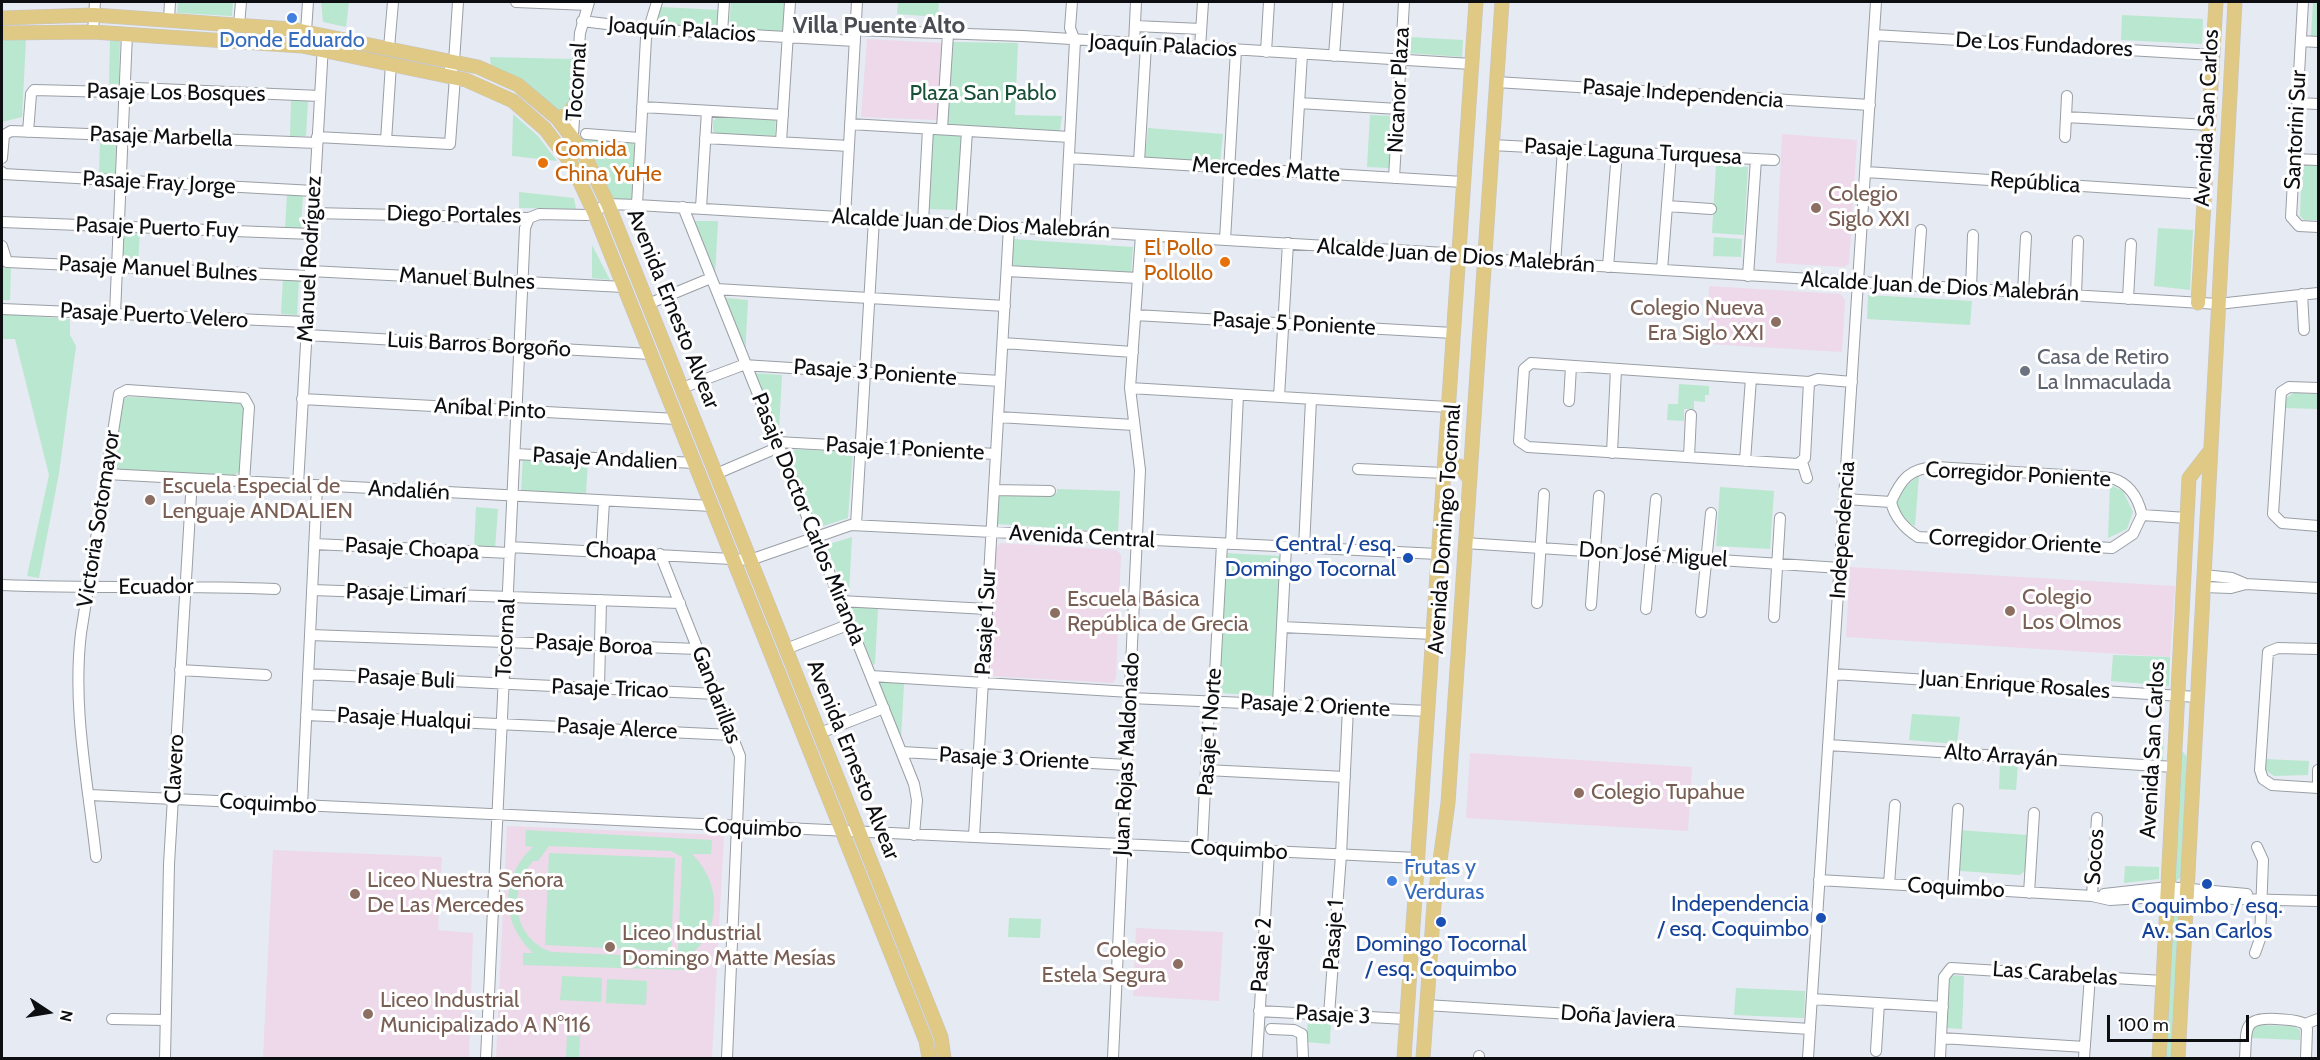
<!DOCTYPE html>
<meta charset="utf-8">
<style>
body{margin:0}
#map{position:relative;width:2320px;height:1060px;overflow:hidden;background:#e6eaf2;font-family:Cabin,sans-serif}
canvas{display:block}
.frame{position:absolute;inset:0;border:3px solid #0d0e11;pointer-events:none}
.north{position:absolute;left:18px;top:982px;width:60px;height:60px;-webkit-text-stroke:4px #fff;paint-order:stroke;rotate:102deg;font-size:16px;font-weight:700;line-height:24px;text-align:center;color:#0d0e11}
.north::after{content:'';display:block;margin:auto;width:21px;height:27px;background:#0d0e11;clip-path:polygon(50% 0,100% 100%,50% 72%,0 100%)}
.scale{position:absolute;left:2107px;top:1015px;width:142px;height:27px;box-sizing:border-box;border:3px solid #0d0e11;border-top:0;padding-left:8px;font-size:18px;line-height:21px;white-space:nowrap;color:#0d0e11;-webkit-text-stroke:4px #fff;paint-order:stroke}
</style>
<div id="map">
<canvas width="2320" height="1060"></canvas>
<div class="frame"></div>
<div class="north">N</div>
<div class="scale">100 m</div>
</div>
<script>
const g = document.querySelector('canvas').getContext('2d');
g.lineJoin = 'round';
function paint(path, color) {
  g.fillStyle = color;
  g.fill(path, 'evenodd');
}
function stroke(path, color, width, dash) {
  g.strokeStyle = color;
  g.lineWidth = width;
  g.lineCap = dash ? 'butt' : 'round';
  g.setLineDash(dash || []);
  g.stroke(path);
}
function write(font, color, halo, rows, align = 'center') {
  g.font = font + ' Cabin,sans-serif';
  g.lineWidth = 6;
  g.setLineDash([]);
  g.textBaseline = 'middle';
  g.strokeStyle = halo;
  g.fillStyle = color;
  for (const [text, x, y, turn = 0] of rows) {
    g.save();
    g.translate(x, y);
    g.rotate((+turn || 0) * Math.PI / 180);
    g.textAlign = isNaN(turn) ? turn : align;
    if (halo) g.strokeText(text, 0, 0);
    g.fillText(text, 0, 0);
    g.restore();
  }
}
const education = new Path2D(`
 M867,39l75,4 -4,77 -77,-3z
 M1782,134l75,6 -8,124 -5,3 -68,-4z
 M1709,286l131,8 5,6 -3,52 -135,-8z
 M1000,543l117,7 4,5 -5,123 -3,5 -122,-7 -3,-6 8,-122z
 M1850,567l325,19 -5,71 -324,-20z
 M1470,753l222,14 -4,64 -222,-13z
 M507,826l217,9 -12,223h-216z
 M273,850l169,7 -4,73 35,3 -4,125h-206z
 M1136,928l87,4 -4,69 -86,-5z`);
const green = new Path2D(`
 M178,2h55l-1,14 -55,-3z
 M321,2h28l-3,25 -23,-5z
 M731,2h53l-1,31 -54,-4z
 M898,2h41l-1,15 -41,-3z
 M2313,2h5v36h-7z
 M661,7l58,3 -2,18 -61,-5z
 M2122,15l81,4 -1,25 -81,-4z
 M1409,37l54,3 -1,17 -54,-4z
 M26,39l-4,78 -20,5 1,-82z
 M110,40h10l-1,44h-10z
 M953,42l65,1 -3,72 47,1 -2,15 -97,-3 -4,82 -34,-1 4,-76 18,1z
 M490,57l83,2 -4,44 -11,8 -67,-43z
 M291,100h17l-2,36h-16z
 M513,114l25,22 19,25 -45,-5z
 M1370,115l22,1 -3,52 -22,-1z
 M718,117l58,1 -1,18 -58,-2 -4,-3v-10z
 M1148,128l75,6 -3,28 -75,-5z
 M100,138l17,1 -2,36 -16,-1z
 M583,139l49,4 3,3 -3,55 -19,-1 -12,-29z
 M1716,165l32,2 -4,68 -32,-2z
 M2308,165h10v55h-14l-4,-4 2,-50z
 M519,192l55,6 2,11 -57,-1z
 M287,193l16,1 -2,36 -16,-1z
 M694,221h24l-3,56z
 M124,228l16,1 -2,36 -16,-1z
 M2158,228l35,2 -3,60 -36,-4z
 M1714,237l28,2 -1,18 -28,-1z
 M1013,239l120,8 -2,28 -120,-7z
 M592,245l18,35 -18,-2z
 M2,264l9,1 -1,35h-8z
 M283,278l16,1 -2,36 -16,-1z
 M1868,295l104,6 -2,24 -103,-6z
 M718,297l30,3 -3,56z
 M2,314l68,5v16l6,11 -17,127 -20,105 -12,-2 22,-101 -34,-136h-13z
 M753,373l29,2 -3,56h-2z
 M1679,384l30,2v9h-4v7l-11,-1v8h-10v12l-17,-1 1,-16h10z
 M2294,393l24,1v15l-35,-1 1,-9z
 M126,397l111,3 7,9 -3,62 -7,4 -116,-5 -4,-5 7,-63z
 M785,449l68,3 -5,66 -31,10z
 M523,457l65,3 -2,34 -65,-3z
 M1919,475l-4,51 -10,-5 -9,-15 8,-18z
 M2110,485l13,6 10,21 -6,17 -19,9z
 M1720,487l54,4 -4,58 -54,-3z
 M1057,489l63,2 -2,41 -122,-8 2,-30 59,-1z
 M476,507l22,2 -3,40 -21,-1z
 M852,537l-3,56h-3l-20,-48z
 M1225,553l57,3 -8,140 -57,-3z
 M849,606l29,2 -3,56 -2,1z
 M2113,655l57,2 -1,29 -58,-5z
 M874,680l30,3 -3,56z
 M1912,714l48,3 -3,27 -48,-4z
 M2148,730l16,1 -1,29 -18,-2z
 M2183,752l4,5 -6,120 -6,5 -3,-3 9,-126z
 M2264,759l45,2 -1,14 -34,1 -11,-8z
 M2000,763l18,1 -2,26 -17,-1z
 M526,830l186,10 -1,14h-19c23,23 30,57 12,86 -8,12 -18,16 -20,30l-161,-5v-12h10c-33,-31 -33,-76 0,-106l-8,-1zM549,846l122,5 11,6 -4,93 -13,7 -113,-5c-40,-13 -44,-63 -19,-91h5z
 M1959,830l68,5 -2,36 -5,4 -59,-4 -4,-4z
 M549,853l126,5 -4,93 -126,-6z
 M2125,866l34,1v12l-35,4z
 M2176,905l5,1 -7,152h-9l8,-148z
 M1009,918l32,1 -1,19 -32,-1z
 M1950,975l14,1 -2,53 -15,-1z
 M562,976l40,2 -1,24 -41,-2z
 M607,979l40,2 -1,24 -40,-2z
 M1736,988l69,3 -1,27 -70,-3z
 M1308,1019l23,2 -1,23 -24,-2z
 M2259,1025l34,1 7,4v10l-50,-2 4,-11z
 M567,1036h13l-1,22h-13z`);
const minor = new Path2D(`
 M516,2l72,3
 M2303,2l-12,215 8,9 19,1
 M169,20l1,-18
 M582,21l66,8 207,12
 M239,25l2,-23
 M1135,26l66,3
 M855,30l168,6 448,28
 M306,31l2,-29
 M93,32l2,-30
 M722,33l2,-31
 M1874,35l339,20
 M2301,41l17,1
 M1134,44l2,-42
 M389,48l4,-46
 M1200,48l3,-46
 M1266,52l3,-50
 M1334,56l4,-54
 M1496,82l374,23
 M1299,103l99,6
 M2298,103l20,1
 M642,107l141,8
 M2066,117l143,8
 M850,124l220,13
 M942,129l6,-95
 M28,132l3,-38 3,-4 78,2 24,-4 184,8
 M586,134l54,4
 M317,137l133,7 5,-67 -5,-9 4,-6 4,-60
 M2065,137l2,-41
 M705,138l144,8
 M386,141l5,-77
 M781,142l9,-140
 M1492,145l282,15
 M2,158l2,-23 7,-4 306,12
 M1069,158l394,24
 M2294,159l24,1
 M1139,162l7,-117
 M571,163l9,-130 9,-31
 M2,172l1,2 311,17
 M1295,172l7,-118
 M1866,172l339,22
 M1394,178l10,-176
 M637,205l9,-167 11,-36
 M1667,206l44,3
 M683,207l231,577 3,16 -3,35
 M701,208l6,-97
 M313,213l216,5 10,-4 48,1 21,-11 29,1 808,48 40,6 733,45 100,-11
 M845,217l12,-215
 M2,222l310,12
 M923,222l5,-93
 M961,224l6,-93
 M1065,230l10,-189 -5,-13 2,-26
 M1225,240l11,-190
 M2,246l5,16 303,14
 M1555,264l8,-115
 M1608,267l9,-115
 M1662,270l9,-116
 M310,271l314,16
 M1007,271l131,7
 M1748,276l8,-117
 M1917,286l4,-56
 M716,289l289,17
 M1971,289l2,-54
 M2023,292l3,-55
 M2302,294l2,36
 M2076,295l2,-54
 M2128,299l3,-55
 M648,304l63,-26
 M2,309l305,13
 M115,314l12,-280
 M1135,315l318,18
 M306,335l345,19
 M1003,343l130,9
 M1809,382l-4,76 -7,6 -270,-17 -9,-6 5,-72 7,-6 278,19 9,-3 34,3
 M682,388l61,-23 257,16
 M1130,388l318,19
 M2318,388l-29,-1 -8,5 -8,122 9,9 36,3
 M1279,397l9,-154
 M302,399l375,20
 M1569,401l2,-35
 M998,417l136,8
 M777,442l219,12
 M1612,453l4,-84
 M515,454l180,9
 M1689,457l2,-42
 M1745,461l6,-83
 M1802,462l5,16
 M1936,467l175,11c18,5 27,19 31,37l-9,19 -21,14 -194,-11c-14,-9 -23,-19 -27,-35 10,-23 19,-34 45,-35z
 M1358,469l86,4
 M106,474l606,32
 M716,474l63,-27
 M298,485l25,-440
 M994,490l56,1
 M1845,499l46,3
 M2142,515l45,3
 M856,525l18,-306
 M1465,543l375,25
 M314,544l196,9
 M1231,544l7,-149
 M510,547l240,13 101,-35 587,29
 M1304,548l7,-149
 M601,551l3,-50
 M660,554l80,202 -13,302
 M2204,575l28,3 14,6
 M2,585c91,4 182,0 273,4
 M2203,587l28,1 15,-4 72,4
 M312,590l368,13
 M841,601l146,8
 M1537,603l7,-109
 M1591,605l8,-109
 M1646,609l10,-110
 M1701,612l10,-99
 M1774,617l6,-99
 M1282,627l151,7
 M310,635l388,14
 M786,649l64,-25
 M2318,649l-40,-1 -10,4 -8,118 3,9 9,6 46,3
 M180,670l86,5
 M308,674l408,20
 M1833,674l364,23
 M871,676l259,16
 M599,688l2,-88
 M1130,698l298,13
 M1278,704l8,-157
 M306,715l426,20
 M820,733l64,-25
 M1828,745l346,22
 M902,752l225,13
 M1206,770l139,7
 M2318,788v-18
 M90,795l1327,63
 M302,806l15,-320
 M974,837l35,-610
 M1202,848l7,-139 5,-17 8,-148
 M96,857c-8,-74 -24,-149 -15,-224l38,-239 8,-4 117,8 5,9 -5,75
 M1819,880l273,16 18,4 47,-3 161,4
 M1889,884l6,-79
 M1953,888l5,-79
 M2029,893l5,-80
 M2104,894l64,-7 79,7
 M2092,896l5,-78
 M2255,953l5,-14 3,-79 -6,-13
 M1812,999l131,8
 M1426,1005l384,24
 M1259,1011l147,8
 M1329,1015l12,-160 7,-147
 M112,1019l53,1
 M2305,1024l2,5 -1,29
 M2305,1024l13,-5
 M1271,1029l23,1 8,4 1,24
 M1941,1038l144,9
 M1876,1051l3,-48
 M165,1058l4,-194 23,-385
 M486,1058l39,-830 4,-10
 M1113,1058l27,-588 -10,-82 11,-153
 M1257,1058l12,-207
 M1479,1058v-2
 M1808,1058l68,-1056
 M1940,1058l4,-81 7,-9 212,13
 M2084,1058l6,-82
 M2245,1058c2,-28 -4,-41 31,-39 10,1 20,0 29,5`);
const major = new Path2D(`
 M2,18l92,-3 197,14 187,38 40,18 39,33 26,34 25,52 333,833 3,21
 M2,33l91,-1 209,14 164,34 47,21 32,28 26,34 23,49 332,829 3,17
 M557,118l10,-3 8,-10
 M2198,303l18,-301
 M1444,473l15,-7 10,12
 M1404,1058l72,-1056
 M1423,1058l11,-154 14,-101 54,-801
 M2159,1058l30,-580 21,-27
 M2178,1058l57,-1056`);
const markers = [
 [292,18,6,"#3f7fe0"],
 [543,163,6,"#e8710a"],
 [1816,208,6,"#8d6e63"],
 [1225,262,6,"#e8710a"],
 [1776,322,6,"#8d6e63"],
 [2025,371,6,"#6b7280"],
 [150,500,6,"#8d6e63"],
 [1408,558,6,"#1a4fb4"],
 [2010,611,6,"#8d6e63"],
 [1055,613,6,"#8d6e63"],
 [1579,793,6,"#8d6e63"],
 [1392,881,6,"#3f7fe0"],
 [2207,884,6,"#1a4fb4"],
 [355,894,6,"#8d6e63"],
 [1821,918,6,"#1a4fb4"],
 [1441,922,6,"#1a4fb4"],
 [610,947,6,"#8d6e63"],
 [1178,964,6,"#8d6e63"],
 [368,1014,6,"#8d6e63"]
];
const streetNames = [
 ["Joaquín Palacios",682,30,4],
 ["De Los Fundadores",2044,45,3],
 ["Joaquín Palacios",1163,46,3],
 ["Tocornal",577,82,-86],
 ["Nicanor Plaza",1399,90,-87],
 ["Pasaje Los Bosques",176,93,1],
 ["Pasaje Independencia",1683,94,4],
 ["Avenida San Carlos",2207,118,-87],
 ["Santorini Sur",2296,130,-87],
 ["Pasaje Marbella",161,137,2],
 ["Pasaje Laguna Turquesa",1633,152,3],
 ["Mercedes Matte",1266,170,4],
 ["Pasaje Fray Jorge",159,183,3],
 ["República",2035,183,4],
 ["Diego Portales",454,215,1],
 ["Alcalde Juan de Dios Malebrán",971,224,3],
 ["Pasaje Puerto Fuy",157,228,2],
 ["Alcalde Juan de Dios Malebrán",1456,256,4],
 ["Manuel Rodríguez",310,259,-87],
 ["Pasaje Manuel Bulnes",158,269,3],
 ["Manuel Bulnes",467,279,3],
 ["Alcalde Juan de Dios Malebrán",1940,287,3],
 ["Avenida Ernesto Alvear",673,309,68],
 ["Pasaje Puerto Velero",154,316,3],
 ["Pasaje 5 Poniente",1294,324,3],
 ["Luis Barros Borgoño",479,345,3],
 ["Pasaje 3 Poniente",875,373,4],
 ["Aníbal Pinto",490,409,3],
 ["Pasaje 1 Poniente",905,449,3],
 ["Pasaje Andalien",605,459,3],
 ["Corregidor Poniente",2018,475,3],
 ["Andalién",409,491,3],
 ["Victoria Sotomayor",99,519,-81],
 ["Pasaje Doctor Carlos Miranda",808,519,68],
 ["Avenida Domingo Tocornal",1445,529,-86],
 ["Independencia",1843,530,-86],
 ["Avenida Central",1082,537,3],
 ["Corregidor Oriente",2015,542,3],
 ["Pasaje Choapa",412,549,3],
 ["Choapa",621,552,3],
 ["Don José Miguel",1653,555,4],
 ["Ecuador",156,587,-1],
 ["Pasaje Limarí",406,594,2],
 ["Pasaje 1 Sur",986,622,-87],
 ["Tocornal",506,638,-87],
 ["Pasaje Boroa",594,645,3],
 ["Pasaje Buli",406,679,3],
 ["Juan Enrique Rosales",2015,685,4],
 ["Pasaje Tricao",610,689,2],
 ["Gandarillas",716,695,69],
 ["Pasaje 2 Oriente",1315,706,3],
 ["Pasaje Hualqui",404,719,3],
 ["Pasaje Alerce",617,729,3],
 ["Pasaje 1 Norte",1210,732,-86],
 ["Avenida San Carlos",2153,750,-87],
 ["Juan Rojas Maldonado",1127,754,-87],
 ["Alto Arrayán",2001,756,4],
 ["Pasaje 3 Oriente",1014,759,3],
 ["Avenida Ernesto Alvear",853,760,68],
 ["Clavero",175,769,-87],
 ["Coquimbo",268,804,3],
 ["Coquimbo",753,828,3],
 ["Coquimbo",1239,850,3],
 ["Socos",2095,857,-86],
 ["Coquimbo",1956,888,3],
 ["Pasaje 1",1334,935,-86],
 ["Pasaje 2",1262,955,-86],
 ["Las Carabelas",2055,974,4],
 ["Pasaje 3",1333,1015,3],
 ["Doña Javiera",1618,1017,4]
];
const shopNames = [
 ["Donde Eduardo",292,41],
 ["Frutas y",1404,868,"left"],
 ["Verduras",1404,893,"left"]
];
const parkNames = [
 ["Plaza San Pablo",983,94]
];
const foodNames = [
 ["Comida",555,150],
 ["China YuHe",555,175],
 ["El Pollo",1213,249,"right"],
 ["Pollollo",1213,274,"right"]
];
const educationNames = [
 ["Colegio",1828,195],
 ["Siglo XXI",1828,220],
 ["Colegio Nueva",1764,309,"right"],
 ["Era Siglo XXI",1764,334,"right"],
 ["Escuela Especial de",162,487],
 ["Lenguaje ANDALIEN",162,512],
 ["Colegio",2022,598],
 ["Los Olmos",2022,623],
 ["Escuela Básica",1067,600],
 ["República de Grecia",1067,625],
 ["Colegio Tupahue",1591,793],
 ["Liceo Nuestra Señora",367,881],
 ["De Las Mercedes",367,906],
 ["Liceo Industrial",622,934],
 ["Domingo Matte Mesías",622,959],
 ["Colegio",1166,951,"right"],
 ["Estela Segura",1166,976,"right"],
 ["Liceo Industrial",380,1001],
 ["Municipalizado A N°116",380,1026]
];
const worshipNames = [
 ["Casa de Retiro",2037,358],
 ["La Inmaculada",2037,383]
];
const transitNames = [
 ["Central / esq.",1396,545],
 ["Domingo Tocornal",1396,570],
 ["Independencia",1809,905],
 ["/ esq. Coquimbo",1809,930],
 ["Coquimbo / esq.",2207,907,"center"],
 ["Av. San Carlos",2207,932,"center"],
 ["Domingo Tocornal",1441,945,"center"],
 ["/ esq. Coquimbo",1441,970,"center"]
];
const neighbourhoodNames = [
 ["Villa Puente Alto",879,26]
];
paint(education, '#edd9e9');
paint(green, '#bae7cf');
stroke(minor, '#9a9fa6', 12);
stroke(major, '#c5c5c6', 15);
stroke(minor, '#fff', 10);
stroke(major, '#dfc985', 14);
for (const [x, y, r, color] of markers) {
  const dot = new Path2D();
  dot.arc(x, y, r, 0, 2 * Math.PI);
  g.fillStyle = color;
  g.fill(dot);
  stroke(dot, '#fff', 2);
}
write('22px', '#0d0e11', '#fff', streetNames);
write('22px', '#366cbe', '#fff', shopNames);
write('22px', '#184f38', '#fff', parkNames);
write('22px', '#c56008', '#fff', foodNames, 'left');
write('22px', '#785e54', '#fff', educationNames, 'left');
write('22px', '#5b616d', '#fff', worshipNames, 'left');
write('22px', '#164399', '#fff', transitNames, 'right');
write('bold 24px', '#494d53', '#fff', neighbourhoodNames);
</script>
